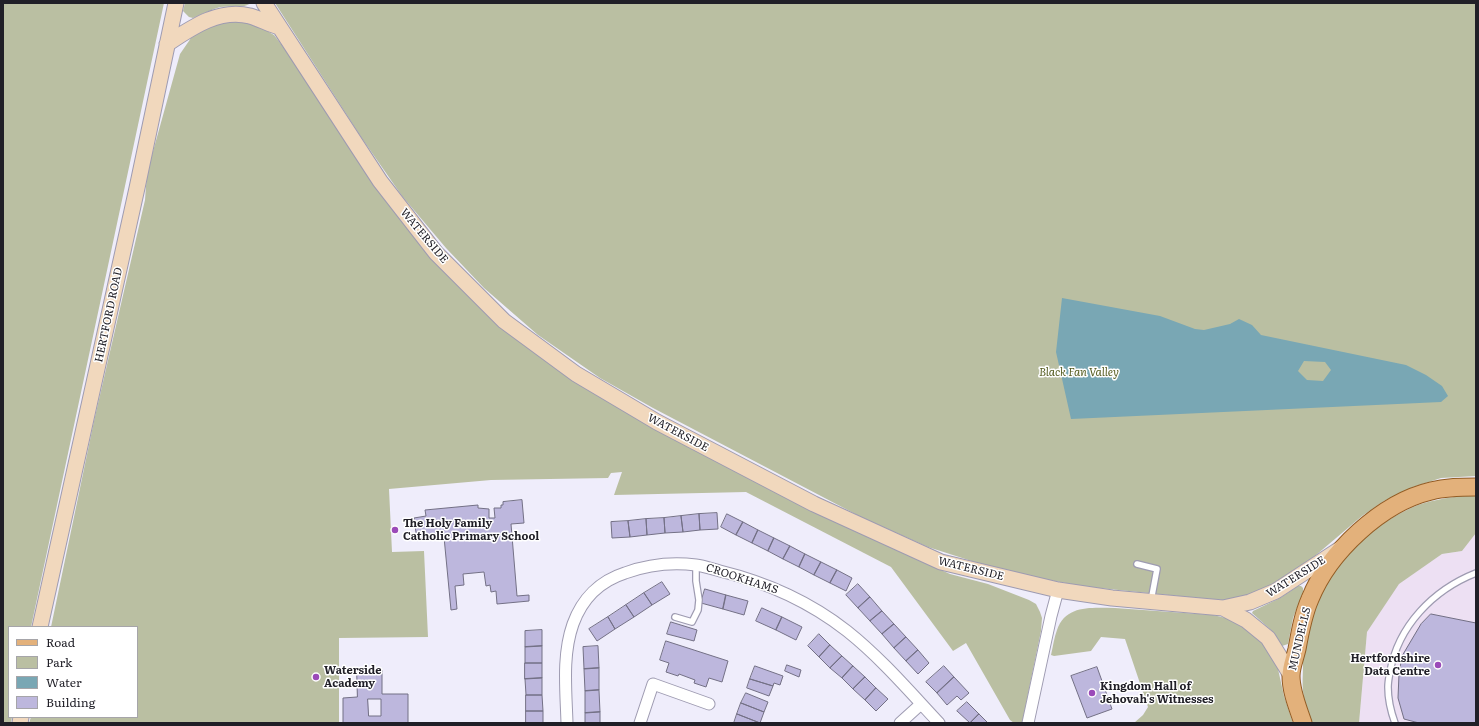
<!DOCTYPE html>
<style>
body{margin:0}
#map{position:relative;width:1479px;height:726px;overflow:hidden;background:#efedfb;font-family:Literata,serif}
canvas{display:block}
.frame{position:absolute;inset:0;border:4px solid #201f27;pointer-events:none}
.legend{position:absolute;left:8px;top:626px;width:130px;height:92px;box-sizing:border-box;background:#fff;border:1px solid #a6a5a9;margin:0;padding:5px 7px;list-style:none;font-size:12px;color:#201f27}
.legend li{display:flex;align-items:center;gap:8px;height:20px}
.legend b{width:20px;border:1px solid #a6a5a9}
</style>
<div id="map">
<canvas width="1479" height="726"></canvas>
<div class="frame"></div>
<ul class="legend">
<li><b style="height:5px;background:#e3b17b"></b>Road</li>
<li><b style="height:11px;background:#babfa2"></b>Park</li>
<li><b style="height:11px;background:#79a7b4"></b>Water</li>
<li><b style="height:11px;background:#bdb7dd"></b>Building</li>
</ul>
</div>
<script>
const g = document.querySelector('canvas').getContext('2d');
g.lineJoin = 'round';
function paint(path, color) {
  g.fillStyle = color;
  g.fill(path, 'evenodd');
}
function stroke(path, color, width, dash) {
  g.strokeStyle = color;
  g.lineWidth = width;
  g.lineCap = dash ? 'butt' : 'round';
  g.setLineDash(dash || []);
  g.stroke(path);
}
function write(font, color, halo, rows, align = 'center') {
  g.font = font + ' Literata,serif';
  g.lineWidth = 3;
  g.setLineDash([]);
  g.textBaseline = 'middle';
  g.strokeStyle = halo;
  g.fillStyle = color;
  for (const [text, x, y, turn = 0] of rows) {
    g.save();
    g.translate(x, y);
    g.rotate((+turn || 0) * Math.PI / 180);
    g.textAlign = isNaN(turn) ? turn : align;
    if (halo) g.strokeText(text, 0, 0);
    g.fillText(text, 0, 0);
    g.restore();
  }
}
const industrial = new Path2D(`
 M1476,533v190h-117l8,-91 31,-48 44,-30 20,-3z`);
const green = new Path2D(`
 M3,3h161l-133,624h-22v90h3l-1,6h-8z
 M185,3h66c-8,6 -21,2 -31,4 -10,3 -18,7 -27,11l-4,-1 -6,-6z
 M275,3h1201v473l-35,2 -28,9 -29,14 -22,15 -73,62 -46,21 -21,1 -34,-3 -99,-10 -46,-8 -59,-14 -56,-18 -67,-30 -208,-109 -53,-30 -62,-43 -54,-47 -38,-40 -44,-52 -41,-59z
 M223,21c22,1 32,2 51,14l215,278 278,172 85,45 62,28 36,16 38,10 41,16 7,4 4,8 2,6 -1,13 -19,92h-8l-4,-3 -44,-77 -13,8 -62,-84 -145,-75 -132,3 8,-23 -11,1 -3,5 -117,2 -102,9 3,63 32,-1 4,86 -89,1v85h-310l2,-6h106v-90h-86l43,-206 51,-221 2,-27 33,-119 11,-16 14,-10z
 M1467,495h9v38l-14,18 -20,3 -43,30 -32,48 -8,91h-47c-3,-10 -8,-21 -9,-32 -1,-8 0,-17 0,-24 2,-74 42,-128 108,-159 17,-8 37,-10 56,-13z
 M1298,586h3l2,2v4l-10,26 -5,26 -6,2 -11,-16 -19,-17 1,-2 27,-13z
 M1115,608l98,7 21,5 29,20 9,14 6,15 6,27 9,27h-159l9,-8 5,-8 -23,-68 -24,-2 -10,14 -37,5 -3,-1c2,-9 3,-17 6,-25 9,-26 36,-22 58,-22z`);
const water = new Path2D(`
 M1062,298l98,18 35,13 9,1 26,-6 9,-5 13,6 9,10 145,30 20,10 16,11 6,10 -7,6 -370,17 -15,-67zM1304,361l21,1 6,8 -8,11 -16,-1 -9,-9z`);
const building = new Path2D(`
 M522,500l2,23 -13,1 6,72 12,-1v6l-32,3 -1,-13 -5,1 -1,-7 -4,1 -2,-14 -21,2 1,11 -9,1 2,23 -6,1 -7,-73 -27,3 -3,-22 12,-2 -1,-6 53,-5v3l11,1v9h6l-1,-10h7v-3h2v-3z
 M717,513l1,16 -18,1 -1,-16z
 M699,514l1,16 -17,2 -2,-16z
 M727,514l16,8 -7,13 -15,-8z
 M681,516l2,16 -18,1 -1,-15z
 M664,518l1,15 -18,2 -1,-16z
 M646,519l1,16 -17,2 -2,-16z
 M628,521l2,16 -18,1 -1,-16z
 M743,522l15,8 -6,13 -16,-8z
 M758,530l16,8 -6,13 -16,-8z
 M774,538l16,8 -7,13 -15,-8z
 M790,546l15,8 -6,13 -16,-8z
 M805,554l16,8 -7,13 -15,-8z
 M821,562l16,8 -7,13 -16,-8z
 M837,570l15,8 -6,13 -16,-8z
 M662,582l8,12 -18,11 -8,-12z
 M858,584l12,13 -12,11 -12,-13z
 M705,589l21,6 -3,14 -22,-6z
 M644,593l8,12 -18,12 -8,-12z
 M726,595l22,6 -4,14 -21,-6z
 M870,597l12,14 -12,10 -12,-13z
 M626,605l8,12 -19,12 -7,-12z
 M762,608l20,9 -6,13 -20,-9z
 M882,611l12,13 -12,10 -12,-13z
 M1431,614l45,9v100h-57l-15,-4 -6,-21 1,-24 3,-18 19,-32z
 M608,617l7,12 -18,12 -8,-12z
 M782,617l20,10 -6,13 -20,-10z
 M671,622l26,8 -3,11 -27,-7z
 M894,624l12,13 -12,11 -12,-14z
 M542,630v16l-17,1v-16z
 M819,634l11,11 -11,12 -11,-11z
 M906,637l12,13 -12,11 -12,-13z
 M666,641l62,20 -6,21 -13,-4 -3,9 -12,-4 1,-3 -16,-6 -1,2 -12,-4 3,-9 -9,-3z
 M830,645l12,11 -12,12 -11,-11z
 M542,646v17h-17v-16z
 M598,646l1,22 -15,1 -1,-22z
 M918,650l11,13 -11,11 -12,-13z
 M842,656l11,10 -11,12 -12,-10z
 M525,663h17v15l-17,1z
 M787,665l14,5 -2,7 -14,-6z
 M755,666l28,10 -3,9 -6,-2 -1,3 -23,-7z
 M853,666l12,11 -12,12 -11,-11z
 M944,666l10,11 -17,16 -11,-11z
 M1097,667l15,42 -25,9 -16,-42z
 M599,668v22l-14,1 -1,-22z
 M357,670h25v24h26v29h-65v-25l14,-1zM368,699h13v17h-12z
 M865,677l11,11 -11,12 -12,-11z
 M954,677l15,16 -8,7 -4,-4 -10,9 -10,-12z
 M542,678v17h-16l-1,-16z
 M750,679l23,7 -4,10 -22,-8z
 M876,688l12,11 -12,12 -11,-11z
 M599,690l1,22 -15,1v-22z
 M746,693l22,9 -4,10 -23,-9z
 M526,695h16l1,16h-17z
 M967,702l12,12 -9,9 -13,-12z
 M741,703l23,9 -4,11 -23,-9z
 M526,711h17v12h-17z
 M600,712v11h-15v-10z
 M737,714l23,9h-26z
 M979,714l9,9h-18z`);
const lane = new Path2D(`
 M1137,564l20,5 -6,32
 M675,617l17,5 6,-12 1,-10 -3,-19v-16
 M1395,723c-4,-11 -7,-24 -7,-36 0,-5 1,-10 2,-15 8,-46 43,-82 86,-99`);
const street = new Path2D(`
 M567,723c-1,-33 -5,-68 6,-99 9,-25 27,-43 52,-51 22,-8 47,-11 71,-8 8,1 16,4 24,6 45,11 90,31 127,60 34,27 63,61 92,92
 M640,723l13,-39 56,20
 M900,723l21,-19
 M1028,723l23,-107 7,-26`);
const secondary = new Path2D(`
 M264,3l116,178 56,72 68,68 72,53 81,48 157,82 127,58 117,28 54,8 111,10 27,-6 26,-11 64,-42
 M167,44c24,-16 52,-36 83,-28 10,3 19,8 29,11
 M1223,608l23,12 22,18 23,37
 M40,627l97,-439 39,-185
 M20,723l1,-6`);
const primary = new Path2D(`
 M1303,723c-5,-15 -12,-31 -12,-47 0,-9 4,-18 6,-27 3,-17 6,-34 13,-50 19,-47 71,-96 121,-108 15,-4 30,-4 45,-4`);
const markers = [
 [395,530,4,"#9b4ab9"],
 [1438,665,4,"#9b4ab9"],
 [316,677,4,"#9b4ab9"],
 [1092,693,4,"#9b4ab9"]
];
const streetNames = [
 ["WATERSIDE",424,236,50],
 ["HERTFORD ROAD",109,315,-78],
 ["WATERSIDE",678,433,28],
 ["WATERSIDE",971,569,14],
 ["WATERSIDE",1296,577,-32],
 ["CROOKHAMS",742,579,18],
 ["MUNDELLS",1300,639,-77]
];
const parkNames = [
 ["Black Fan Valley",1079,373]
];
const poiNames = [
 ["The Holy Family",403,524],
 ["Catholic Primary School",403,537],
 ["Hertfordshire",1430,659,"right"],
 ["Data Centre",1430,672,"right"],
 ["Waterside",324,671],
 ["Academy",324,684],
 ["Kingdom Hall of",1100,687],
 ["Jehovah's Witnesses",1100,700]
];
paint(industrial, '#ede0f3');
paint(green, '#babfa2');
paint(water, '#79a7b4');
paint(building, '#bdb7dd');
stroke(building, '#737085', 1);
stroke(lane, '#9e9bb1', 8);
stroke(street, '#9e9bb1', 13);
stroke(secondary, '#9e9bb1', 17);
stroke(primary, '#925c24', 19);
stroke(lane, '#fff', 5.5);
stroke(street, '#fff', 11);
stroke(secondary, '#f1d8bd', 15);
stroke(primary, '#e3b17b', 17);
for (const [x, y, r, color] of markers) {
  const dot = new Path2D();
  dot.arc(x, y, r, 0, 2 * Math.PI);
  g.fillStyle = color;
  g.fill(dot);
  stroke(dot, '#fff', 1.5);
}
write('11px', '#201f27', '#fff', streetNames);
write('italic 11px', '#565d21', '#fff', parkNames);
write('bold 11px', '#201f27', '#fff', poiNames, 'left');
</script>
